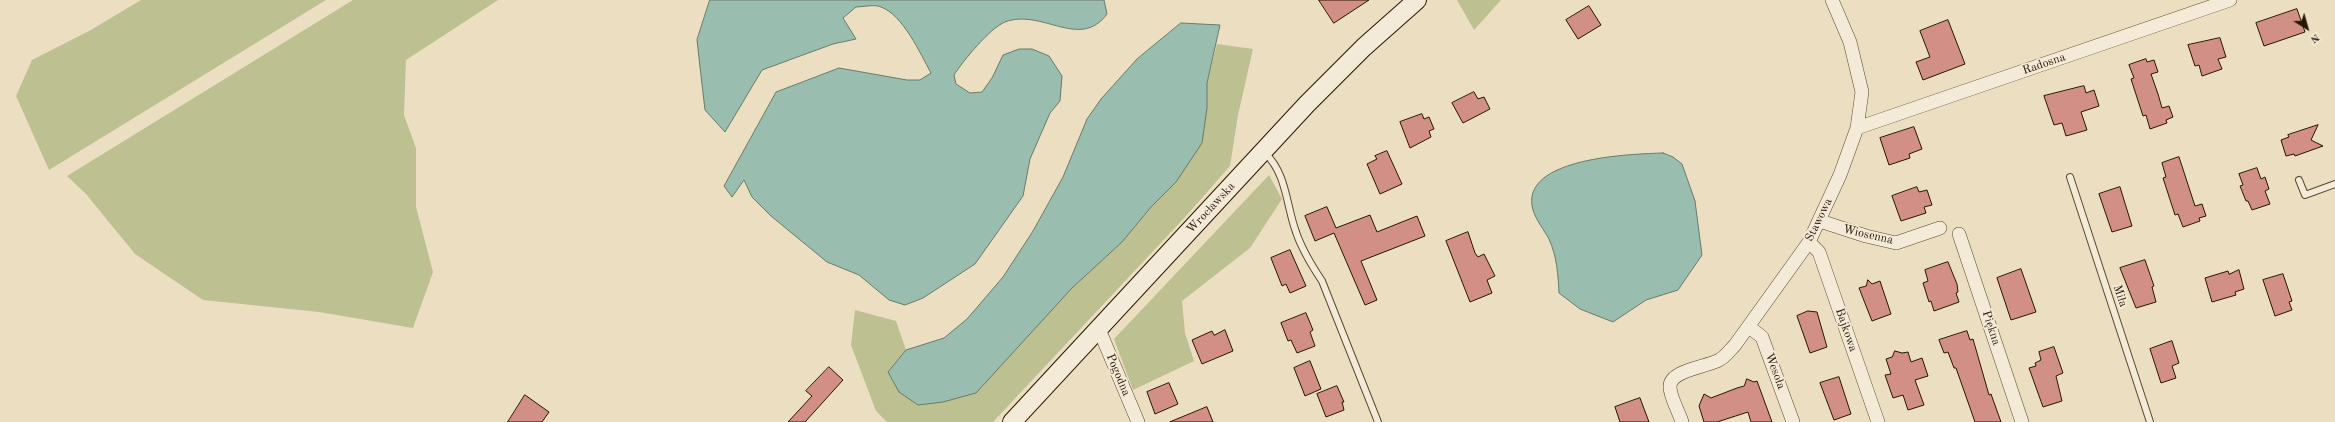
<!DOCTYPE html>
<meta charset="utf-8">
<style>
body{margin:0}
#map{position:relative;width:2335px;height:422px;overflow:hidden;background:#ecdfc1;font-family:"Old Standard TT",serif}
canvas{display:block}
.north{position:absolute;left:2287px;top:8px;width:40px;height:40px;-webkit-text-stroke:3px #f3ead7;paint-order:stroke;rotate:143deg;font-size:11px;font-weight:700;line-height:16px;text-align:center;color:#271500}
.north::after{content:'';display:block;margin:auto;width:14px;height:18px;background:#271500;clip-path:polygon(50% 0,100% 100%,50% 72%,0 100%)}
</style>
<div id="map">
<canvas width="2335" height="422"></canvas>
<div class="north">N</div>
</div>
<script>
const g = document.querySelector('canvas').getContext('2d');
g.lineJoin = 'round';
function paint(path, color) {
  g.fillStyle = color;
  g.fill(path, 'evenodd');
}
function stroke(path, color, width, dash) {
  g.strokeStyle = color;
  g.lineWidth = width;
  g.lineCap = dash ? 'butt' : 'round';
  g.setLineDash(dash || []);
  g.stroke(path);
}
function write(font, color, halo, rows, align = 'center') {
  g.font = font + ' "Old Standard TT",serif';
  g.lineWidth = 3.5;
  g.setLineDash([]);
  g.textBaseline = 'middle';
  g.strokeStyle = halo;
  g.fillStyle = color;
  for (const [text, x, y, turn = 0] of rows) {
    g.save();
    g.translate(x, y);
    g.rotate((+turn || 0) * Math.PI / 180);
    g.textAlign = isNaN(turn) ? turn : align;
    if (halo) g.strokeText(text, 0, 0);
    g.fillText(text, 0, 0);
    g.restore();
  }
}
const green = new Path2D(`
 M141,0h185l-277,170 -33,-74 16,-36 57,-29z
 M353,0h145l-92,60 -2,55 12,33v59l17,65 -20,56 -94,-16 -116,-12 -68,-46 -49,-60 -19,-18z
 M1457,0h44l-27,30z
 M1217,44l36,5 -15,66 -8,51 -43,49 -194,207h-106l-11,-11 -25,-66 4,-35 41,11 10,29 -18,22 184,-84 50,-46 29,-35 25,-25 31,-74v-25z
 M1269,175l13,24 -32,49 -68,53 3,32 9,28 -61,29 -19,-51z`);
const water = new Path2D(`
 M710,0h394l3,14c-27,37 -65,-6 -102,8 -15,6 -42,39 -51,53l2,9 14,9 12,-1 10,-14 11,-23 16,-6h13l17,7 13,20 -2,25 -10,12 -20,46 -7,37 -48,68 -52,34 -18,7 -16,-5 -30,-25 -32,-13 -56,-46 -19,-19 -8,-17 -12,17 -8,-11 52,-94 63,-24 68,12h13l11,-7c-11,-20 -28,-58 -50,-66 -6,-3 -18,0 -25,0l-13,11 13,21 -23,5 -71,26 -37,62 -20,-22 -5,-43 -3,-27z
 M1181,23l39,2 -13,58v25l-5,35 -26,39 -25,25 -29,35 -50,46 -96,105 -33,9 -25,3 -19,-13 -11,-20 18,-22 38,-12 23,-19 36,-42 30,-46 30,-54 24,-58 14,-20 36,-40z
 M1663,153l10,4 9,7 13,37 7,54 -24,35 -32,10 -33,22 -33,-13 -21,-16c-1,-19 -2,-36 -10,-54 -5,-9 -13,-19 -16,-29 -15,-53 100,-56 130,-57z`);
const building = new Path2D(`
 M1319,0h50l-35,23z
 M1589,6l12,19 -23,14 -12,-19z
 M2297,9l8,23 -41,14 -8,-23z
 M1948,20l17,44 -42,16 -7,-18 14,-5 -10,-26z
 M2220,38l6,19 -8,2 4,10 -20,7 -3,-11 -4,1 -7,-21z
 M2146,59l1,3 7,-2 4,12 -7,2 7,20 4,14 7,-2 4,11 -7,3 1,3 -17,6 -4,-14 -3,1 -12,-37 3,-1 -5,-13z
 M2084,86l2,7 8,-3 5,16 -18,6 6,18 -21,6 -4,-13 -8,2 -10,-29z
 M1474,92l4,7 6,-2 6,12 -27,14 -11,-20z
 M1422,114l2,5 5,-2 5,12 -5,2 2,6 -21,11 -10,-26z
 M2318,125l-7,15 12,6 -28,10 -1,-2 -8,2 -5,-16 8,-3 -1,-2z
 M1914,127l8,22 -13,5 1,4 -21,7 -9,-27z
 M1387,151l15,33 -22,10 -13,-30 10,-5 -2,-3z
 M2179,157l16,49 7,-2 4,12 -7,2 1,3 -17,6 -5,-13 -3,1 -12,-37 3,-1 -4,-14z
 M2257,168l4,11 4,-2 4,12 -4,2 5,13 -18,6 -4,-9h-2l-6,-15 3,-1 -4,-11z
 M1917,187l2,5 8,-2 5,15 -8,2 2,6 -25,8 -9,-25z
 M2120,187l12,39 -20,6 -13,-38z
 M1327,207l9,21 34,-13 7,17 40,-16 8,20 -64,25 16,39 -12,5 -31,-72 -19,8 -10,-25z
 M1468,232l7,21 3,4 6,-3 11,22 -8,4 5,13 -22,9 -24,-61z
 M1290,250l16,36 -16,7 -4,-9 -4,2 -11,-28z
 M2145,260l9,26 -2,1 4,15 -20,6 -16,-40z
 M1948,262l9,22 1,8 -2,1 3,9 -25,9 -3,-10 -2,1 -6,-19 5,-2 -3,-11z
 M2021,269l15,43 -25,8 -14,-42z
 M2239,270l5,19 -9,3 1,3 -24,7 -7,-24 23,-7 1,3z
 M2283,274l9,27 -3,1 3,8 -17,6 -12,-36z
 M1868,280l4,4 8,-3 11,33 -19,7 -13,-33 7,-2z
 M1808,311l9,1 10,35 -17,6 -13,-37z
 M1306,313l7,17 -3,2 5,14 -18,7 -6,-13 -3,1 -7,-18z
 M1225,330l8,21 -31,13 -10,-24 20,-9 2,4z
 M1967,331l3,9 3,-1 16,56 2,-1 10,28h-26l-19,-54h-2l-6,-16 -4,1 -5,-13z
 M2172,341l7,22 -7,3 4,12 -15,5 -11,-34z
 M2054,347l9,26 -7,3 6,25 -19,6 -14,-39 7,-2 -1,-3 6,-3 -2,-8z
 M1895,351l7,2 6,-1 3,10 11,-4 6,18 -13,4 9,25 -16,5 -5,-15 -10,3 -8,-23 6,-1 -5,-15 6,-2z
 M1310,361l11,28 -16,7 -11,-28z
 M829,367l14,13 -38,42h-17l24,-26 -6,-5z
 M1839,377l12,37 -17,6 -14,-37z
 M1747,379l7,3 3,-1 15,41h-21l-3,-10 -31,10h-13l-5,-16 5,-12 7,4 26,-10 7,-2z
 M1169,383l9,21 -23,10 -8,-22z
 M1337,386l7,16h-2l2,8 -18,7 -9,-23z
 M525,395l24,17 -7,10h-34z
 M1640,398l9,24h-29l-5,-15z
 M1207,407l6,15h-43z`);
const lane = new Path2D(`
 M1265,153c22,21 21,52 31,79 6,18 16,34 26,49l56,141
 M2070,177l80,245
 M2299,180l6,15 30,-11`);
const street = new Path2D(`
 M1857,128l373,-128
 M1820,221l46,15 30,7 44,-15
 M1959,234l63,188
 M1809,242l10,10 59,170
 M1749,327l13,10 31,85
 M1097,330l4,4 37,88
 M1682,422c-3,-10 -12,-25 -12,-35 -1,-17 37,-20 49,-27 6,-3 11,-10 16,-15l74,-103 31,-67 17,-47 5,-36 -12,-50 -18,-42`);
const secondary = new Path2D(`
 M1012,422l295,-318 57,-57 53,-47`);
const streetNames = [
 ["Radosna",2044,64,-19],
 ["Wrocławska",1211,208,-47],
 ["Stawowa",1819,220,-64],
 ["Wiosenna",1868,235,13],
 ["Miła",2120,296,72],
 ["Piękna",1991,328,72],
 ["Bajkowa",1846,330,71],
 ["Wesoła",1775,371,70],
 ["Pogodna",1118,375,67]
];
paint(green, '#bdc090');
paint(water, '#99bdae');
stroke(water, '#6b7a68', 1);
paint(building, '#d28f85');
stroke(building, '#271500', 1);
stroke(lane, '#584830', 8);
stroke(street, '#584830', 14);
stroke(secondary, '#271500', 20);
stroke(lane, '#f3ead7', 6);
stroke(street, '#f3ead7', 13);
stroke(secondary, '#f3ead7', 18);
write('12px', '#271500', '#f3ead7', streetNames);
</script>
